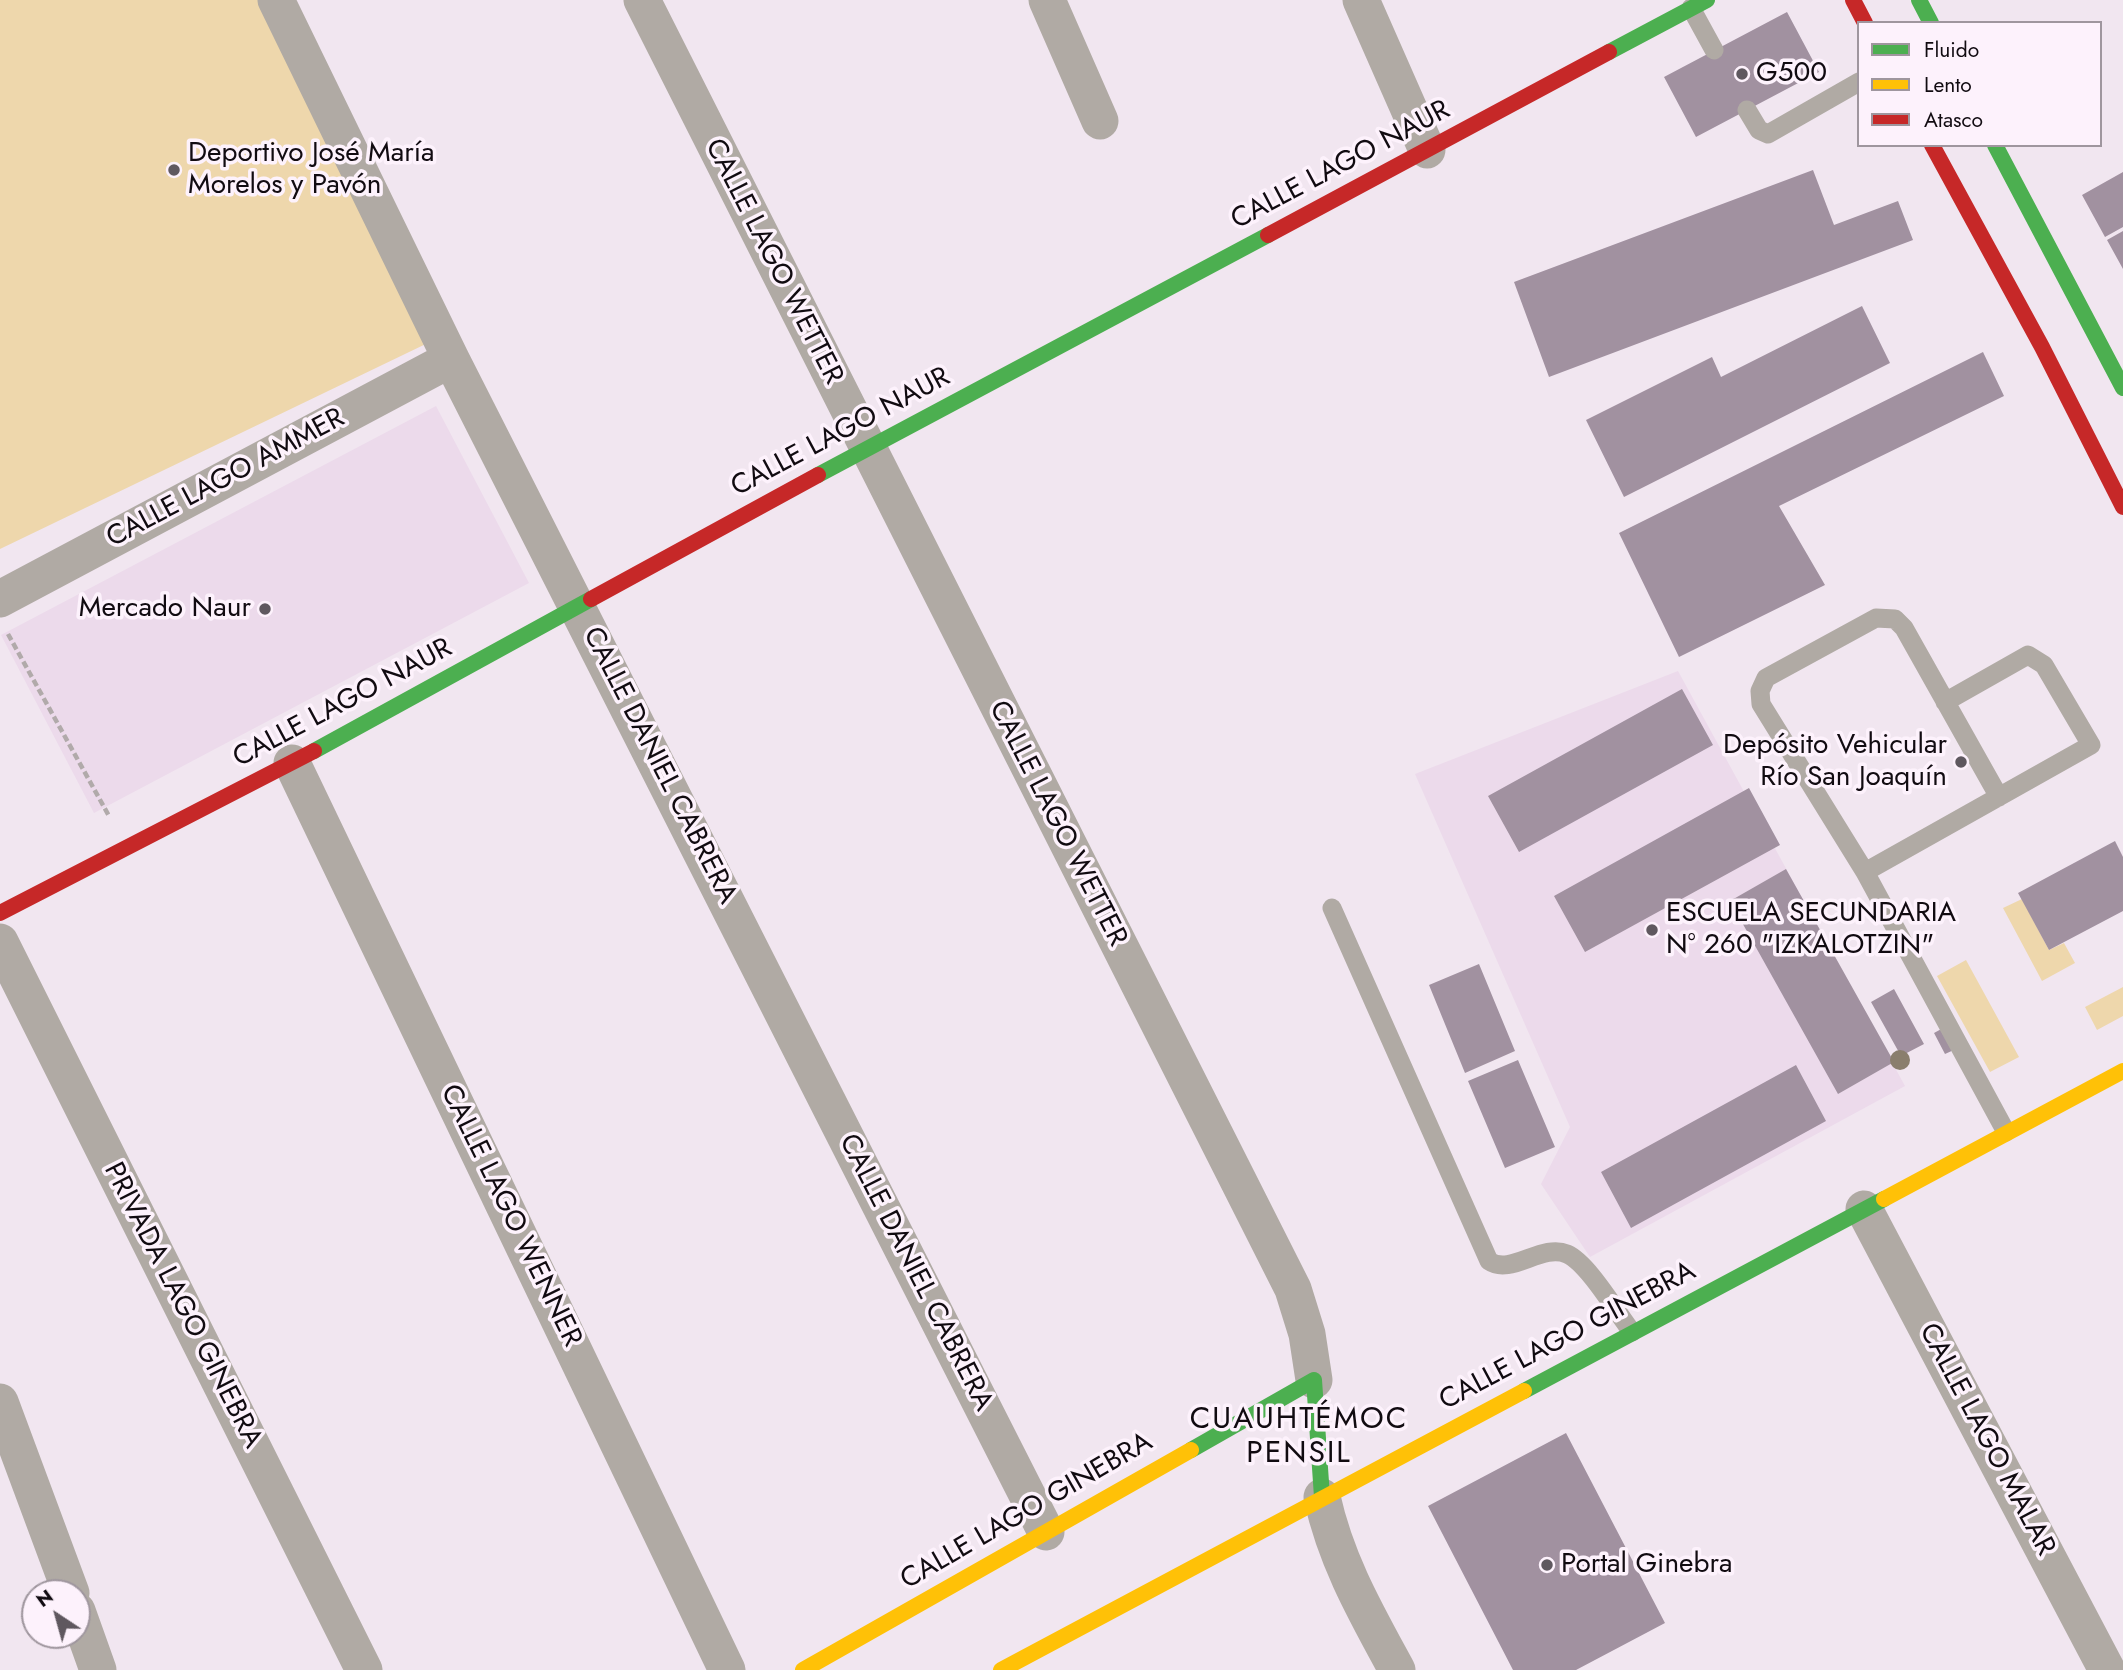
<!DOCTYPE html>
<meta charset="utf-8">
<style>
body{margin:0}
#map{position:relative;width:2123px;height:1670px;overflow:hidden;background:#f1e6f0;font-family:Jost,sans-serif}
canvas{display:block}
.legend{position:absolute;left:1857px;top:21px;width:245px;height:126px;box-sizing:border-box;background:#fdf2fc;border:2px solid #9f969e;margin:0;padding:9px 12px;list-style:none;font-size:21px;color:#110b11}
.legend li{display:flex;align-items:center;gap:14px;height:35px}
.legend b{width:35px;border:2px solid #9f969e}
.north{position:absolute;left:21px;top:1579px;width:70px;height:70px;box-sizing:border-box;background:#fdf2fc;border:2px solid #9f969e;border-radius:50%;rotate:324deg;font-size:19px;font-weight:700;line-height:28px;text-align:center;color:#110b11}
.north::after{content:'';display:block;margin:auto;width:24px;height:32px;background:#5f585f;clip-path:polygon(50% 0,100% 100%,50% 72%,0 100%)}
</style>
<div id="map">
<canvas width="2123" height="1670"></canvas>
<ul class="legend">
<li><b style="height:9px;background:#4caf50"></b>Fluido</li>
<li><b style="height:9px;background:#ffc107"></b>Lento</li>
<li><b style="height:9px;background:#c62828"></b>Atasco</li>
</ul>
<div class="north">N</div>
</div>
<script>
const g = document.querySelector('canvas').getContext('2d');
g.lineJoin = 'round';
function paint(path, color) {
  g.fillStyle = color;
  g.fill(path, 'evenodd');
}
function stroke(path, color, width, dash) {
  g.strokeStyle = color;
  g.lineWidth = width;
  g.lineCap = dash ? 'butt' : 'round';
  g.setLineDash(dash || []);
  g.stroke(path);
}
function write(font, color, halo, rows, align = 'center') {
  g.font = font + ' Jost,sans-serif';
  g.lineWidth = 7;
  g.setLineDash([]);
  g.textBaseline = 'middle';
  g.strokeStyle = halo;
  g.fillStyle = color;
  for (const [text, x, y, turn = 0] of rows) {
    g.save();
    g.translate(x, y);
    g.rotate((+turn || 0) * Math.PI / 180);
    g.textAlign = isNaN(turn) ? turn : align;
    if (halo) g.strokeText(text, 0, 0);
    g.fillText(text, 0, 0);
    g.restore();
  }
}
const built = new Path2D(`
 M436,406l93,177 -435,230 -93,-178z
 M1678,671l227,415 -315,171 -49,-73 29,-57 -155,-353z`);
const green = new Path2D(`
 M0,0h263l169,341 -432,208z
 M2022,899l27,51 15,-7 11,20 -33,18 -39,-73z
 M1966,960l53,97 -29,15 -53,-96z
 M2123,987v29l-26,14 -12,-23z`);
const building = new Path2D(`
 M1787,12l32,60 -123,65 -32,-60z
 M1813,170l21,55 64,-24 15,39 -364,137 -35,-95z
 M2123,172v55l-18,10 -23,-42z
 M2123,231v38l-16,-29z
 M1862,306l28,57 -266,134 -38,-77 126,-63 9,20z
 M1983,352l21,44 -225,110 46,79 -146,72 -60,-124z
 M1682,689l31,56 -194,107 -31,-56z
 M1749,788l31,57 -195,107 -31,-56z
 M2115,841l8,16v54l-74,39 -31,-57z
 M1786,869l108,193 -56,32 -108,-193z
 M1479,964l36,87 -50,22 -36,-88z
 M1894,989l30,55 -23,12 -30,-54z
 M1945,1027l11,22 -11,5 -11,-21z
 M1518,1060l37,87 -50,21 -37,-87z
 M1796,1065l30,56 -195,107 -30,-56z
 M1566,1433l99,190 -89,47h-63l-85,-164z`);
const path = new Path2D(`
 M8,634l101,182`);
const lane = new Path2D(`
 M1691,8l23,42
 M1747,110l12,20 9,4 91,-52
 M1999,797l-95,-169 -9,-9 -19,-1 -110,60 -6,13 1,13 104,168 141,260
 M1865,872l226,-127 -47,-80 -16,-10 -83,47
 M1332,908l157,353c22,15 53,-18 78,-7 21,9 50,59 65,78`);
const street = new Path2D(`
 M276,0l175,359 595,1173
 M642,0l651,1289 14,45 7,46
 M1047,0l53,121
 M1361,0l66,150
 M0,599l451,-240
 M292,763l435,907
 M0,942l364,728
 M1864,1209l243,461
 M0,1402l71,191
 M1322,1497c14,64 44,116 75,173
 M77,1611l21,59`);
const fast = new Path2D(`
 M1919,0l12,23
 M1609,52l98,-52
 M1995,145l128,243
 M818,475l450,-240
 M314,751l277,-152
 M1524,1391l360,-192
 M1191,1450l123,-70 8,117`);
const slow = new Path2D(`
 M1884,1199l239,-128
 M803,1670l388,-220
 M1001,1670l523,-279`);
const jam = new Path2D(`
 M1853,0l12,23
 M1932,145l110,202 81,160
 M1268,235l341,-183
 M591,599l227,-124
 M0,913l314,-162`);
const trees = [
 [1900,1060]
];
const markers = [
 [1742,74,7,"#5f585f"],
 [174,170,7,"#5f585f"],
 [265,609,7,"#5f585f"],
 [1961,762,7,"#5f585f"],
 [1652,930,7,"#5f585f"],
 [1547,1565,7,"#5f585f"]
];
const poiNames = [
 ["G500",1756,74],
 ["Deportivo José María",188,154],
 ["Morelos y Pavón",188,186],
 ["Mercado Naur",251,609,"right"],
 ["Depósito Vehicular",1947,746,"right"],
 ["Río San Joaquín",1947,778,"right"],
 ["ESCUELA SECUNDARIA",1666,914],
 ["Nº 260 \"IZKALOTZIN\"",1666,946],
 ["Portal Ginebra",1561,1565]
];
const streetNames = [
 ["CALLE LAGO NAUR",1341,166,-28],
 ["CALLE LAGO WETTER",773,262,63],
 ["CALLE LAGO NAUR",841,433,-28],
 ["CALLE LAGO AMMER",226,479,-28],
 ["CALLE LAGO NAUR",343,704,-28],
 ["CALLE DANIEL CABRERA",659,766,63],
 ["CALLE LAGO WETTER",1057,824,63],
 ["CALLE LAGO WENNER",510,1216,64],
 ["CALLE DANIEL CABRERA",915,1273,63],
 ["PRIVADA LAGO GINEBRA",182,1306,63],
 ["CALLE LAGO GINEBRA",1568,1337,-28],
 ["CALLE LAGO MALAR",1986,1440,62],
 ["CALLE LAGO GINEBRA",1027,1512,-30]
];
const neighbourhoodNames = [
 ["CUAUHTÉMOC",1299,1421],
 ["PENSIL",1299,1455]
];
paint(built, '#ecdaeb');
paint(green, '#eed7ac');
paint(building, '#a191a0');
stroke(path, '#b1aaaa', 4.5, [7, 3.5]);
stroke(lane, '#b0aaa4', 19);
stroke(street, '#b0aaa4', 37);
stroke(fast, '#4caf50', 16);
stroke(slow, '#ffc107', 16);
stroke(jam, '#c62828', 16);
g.fillStyle = '#8a7e6d';
for (const [x, y] of trees) {
  g.beginPath();
  g.arc(x, y, 10, 0, 2 * Math.PI);
  g.fill();
}
for (const [x, y, r, color] of markers) {
  const dot = new Path2D();
  dot.arc(x, y, r, 0, 2 * Math.PI);
  g.fillStyle = color;
  g.fill(dot);
  stroke(dot, '#fdf2fc', 2.5);
}
write('28px', '#110b11', '#fdf2fc', poiNames, 'left');
write('28px', '#110b11', '#fdf2fc', streetNames);
g.letterSpacing = '2px';
write('30px', '#110b11', '#fdf2fc', neighbourhoodNames);
g.letterSpacing = '0px';
</script>
